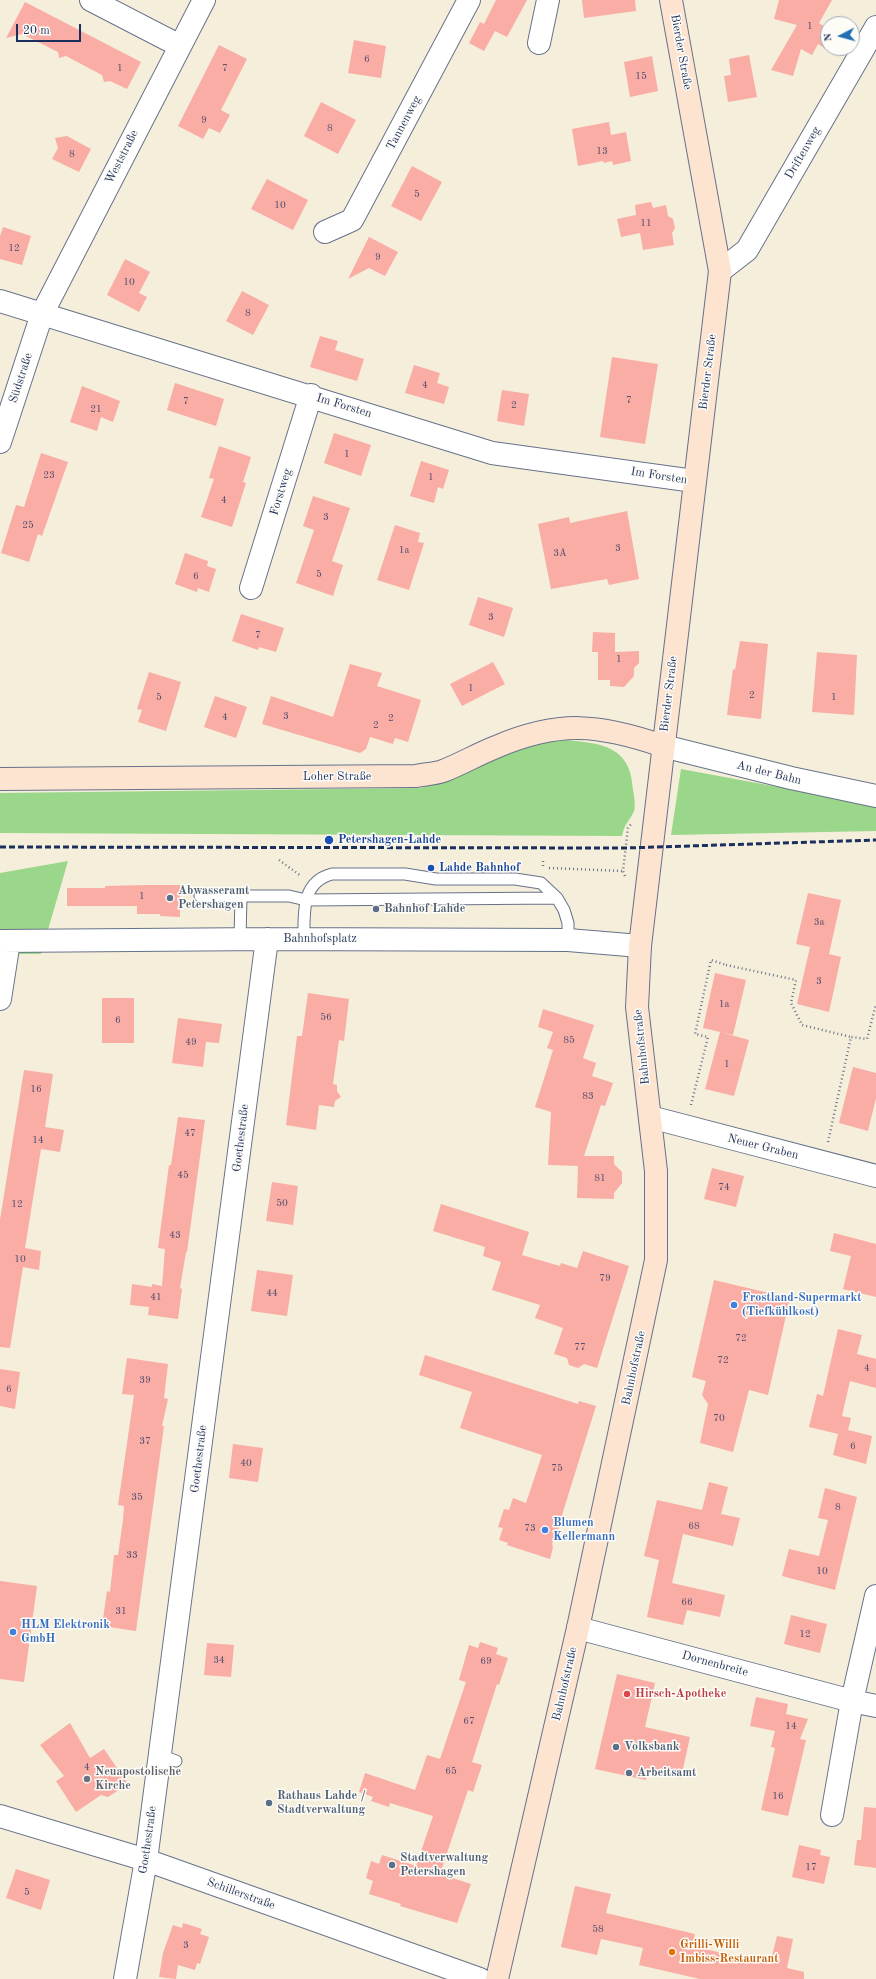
<!DOCTYPE html>
<meta charset="utf-8">
<style>
body{margin:0}
#map{position:relative;width:876px;height:1979px;overflow:hidden;background:#f5eedb;font-family:"Old Standard TT",serif}
canvas{display:block}
.north{position:absolute;left:820px;top:16px;width:40px;height:40px;box-sizing:border-box;background:#fdfcf7;border:1px solid #a3aaba;border-radius:50%;rotate:264deg;font-size:11px;font-weight:700;line-height:16px;text-align:center;color:#1b2f5e}
.north::after{content:'';display:block;margin:auto;width:14px;height:18px;background:#1f6fb2;clip-path:polygon(50% 0,100% 100%,50% 72%,0 100%)}
.scale{position:absolute;left:16px;top:24px;width:65px;height:18px;box-sizing:border-box;border:2px solid #1b2f5e;border-top:0;padding-left:5px;font-size:12px;line-height:14px;white-space:nowrap;color:#1b2f5e;-webkit-text-stroke:3px #fdfcf7;paint-order:stroke}
</style>
<div id="map">
<canvas width="876" height="1979"></canvas>
<div class="north">N</div>
<div class="scale">20 m</div>
</div>
<script>
const g = document.querySelector('canvas').getContext('2d');
g.lineJoin = 'round';
function paint(path, color) {
  g.fillStyle = color;
  g.fill(path, 'evenodd');
}
function stroke(path, color, width, dash) {
  g.strokeStyle = color;
  g.lineWidth = width;
  g.lineCap = dash ? 'butt' : 'round';
  g.setLineDash(dash || []);
  g.stroke(path);
}
function write(font, color, halo, rows, align = 'center') {
  g.font = font + ' "Old Standard TT",serif';
  g.lineWidth = 3;
  g.setLineDash([]);
  g.textBaseline = 'middle';
  g.strokeStyle = halo;
  g.fillStyle = color;
  for (const [text, x, y, turn = 0] of rows) {
    g.save();
    g.translate(x, y);
    g.rotate((+turn || 0) * Math.PI / 180);
    g.textAlign = isNaN(turn) ? turn : align;
    if (halo) g.strokeText(text, 0, 0);
    g.fillText(text, 0, 0);
    g.restore();
  }
}
const green = new Path2D(`
 M564,740c38,3 67,6 69,50 1,6 3,16 1,21 -4,10 -9,11 -12,25l-622,-3v-40l421,-5 56,-22 48,-23z
 M681,769l195,36v26l-205,4z
 M68,861l-27,93h-41v-81z`);
const building = new Path2D(`
 M496,0h31l-20,37 -12,-6 -11,20 -15,-8 11,-21 4,2z
 M582,0h53l1,11 -52,7z
 M779,0h53l-13,23 9,6v21l-10,-6 -6,11 -11,-6 -8,27 -22,-6 26,-45 -23,-6z
 M25,2l116,60 -14,27 -17,-8 -6,1 -2,-7 -36,-19 -7,2 -1,-6 -36,-18 -16,4z
 M354,40l32,6 -5,32 -33,-5z
 M219,45l28,14 -26,51 9,5 -10,18 -11,-5 -6,11 -25,-13z
 M749,55l8,42 -29,5 -4,-26 7,-1 -2,-16z
 M652,56l6,35 -28,6 -6,-35z
 M321,102l35,18 -18,34 -34,-18z
 M609,122l2,13 15,-3 5,29 -18,4 -1,-4 -8,2 -1,-2 -25,5 -6,-37z
 M67,136l24,13 -12,23 -27,-13 6,-11 -3,-10z
 M412,166l30,16 -21,39 -30,-15z
 M267,179l41,21 -15,30 -42,-21z
 M651,202l2,6 13,-3 2,11 5,3 2,9 -3,5 2,12 -31,5 -3,-17 -19,4 -4,-18 19,-4 -1,-10z
 M3,227l28,9 -9,29 -22,-6v-23z
 M369,237l29,15 -13,24 -16,-8 -21,11z
 M125,259l25,13 -11,21 8,4 -8,15 -32,-17z
 M242,291l27,14 -16,30 -27,-14z
 M320,336l18,5 -3,9 29,9 -7,22 -47,-14z
 M612,357l46,7 -13,80 -45,-7z
 M414,365l26,8 -3,10 12,4 -5,17 -39,-11z
 M175,383l49,16 -8,27 -49,-16z
 M82,386l38,15 -7,21 -12,-5 -4,14 -27,-9z
 M502,390l27,4 -5,32 -27,-5z
 M334,433l37,12 -10,31 -37,-13z
 M219,446l32,11 -8,25 3,1 -14,44 -31,-10 13,-38 -5,-1z
 M41,453l27,9 -26,74 -4,-2 -9,28 -28,-9 15,-48 8,2z
 M421,461l28,9 -6,19 -5,-2 -4,16 -24,-7z
 M313,496l37,12 -18,53 11,4 -10,31 -37,-13 18,-53 -11,-4z
 M627,511l12,68 -30,6 -2,-6 -56,10 -13,-65 31,-7 1,6z
 M395,525l25,8 -2,9 6,1 -15,47 -32,-10z
 M185,553l23,8 -1,5 9,3 -7,23 -11,-4 -1,4 -22,-8z
 M478,597l35,11 -9,29 -35,-12z
 M241,614l43,14 -8,24 -17,-5 -1,3 -26,-9z
 M593,632l22,1v19l24,-1v12l-5,5v8l-10,11 -14,-1v-6h-12v-28h-6z
 M740,641l28,3 -7,75 -34,-4 6,-46 2,1z
 M817,652l40,3 -3,60 -42,-3z
 M493,662l12,22 -43,22 -12,-22z
 M350,664l32,9 -5,13 44,14 -13,42 -13,-4 -2,6 -23,-7 -4,12 -6,4 -98,-29 9,-28 62,21z
 M149,672l32,10 -15,49 -28,-9 4,-12 -5,-1z
 M215,696l32,11 -11,31 -32,-11z
 M146,885h34v32l-20,-1v-2h-23v-8h-70v-18h38v-2z
 M808,893l33,7 -12,54 12,3 -12,55 -32,-8 13,-57 -14,-3z
 M715,973l31,7 -13,55 -30,-7z
 M308,993l41,6 -5,42 -5,-1 -6,44 4,1v6l4,6 -6,4 -1,6 -15,-2 -3,25 -30,-5 11,-89h5z
 M102,998h32v45h-32z
 M543,1009l51,16 -11,33 13,5 -4,13 21,7 -8,23 -4,-1 -17,51h30v8l8,8v11l-8,10v6l-37,-1 1,-32 -30,-1 3,-53 -16,-5 18,-57 -6,-2 6,-16 -15,-5z
 M178,1018l44,6 -3,19 -13,-1 -3,25 -31,-4z
 M720,1032l29,8 -15,56 -29,-7z
 M853,1067l23,6v25l-8,33 -29,-8z
 M24,1070l29,4 -8,53 19,3 -4,22 -19,-3 -16,99 16,3 -2,19 -16,-3 -13,81 -10,-1v-127z
 M178,1117l27,3 -18,132h-1l-6,36 2,1 -4,30 -30,-4 1,-8 -19,-2 2,-21 20,3v-3l10,2 3,-37 -7,-1 11,-83h2z
 M712,1168l32,8 -8,31 -32,-8z
 M272,1182l26,4 -5,39 -27,-4z
 M441,1204l88,28 -7,23 38,11 1,-3 16,5 6,-17 46,15 -32,102 -13,-4 -6,4 -9,-3 -2,-7 -13,-4 9,-26 -28,-10 5,-13 -48,-15 9,-28 -18,-6 2,-9 -52,-16z
 M834,1233l42,11v53l-33,-8 8,-33 -21,-5z
 M257,1270l36,5 -6,41 -36,-5z
 M714,1280l76,18 -22,97 -19,-5 -16,62 -33,-9 8,-39 -6,-9 4,-14 -14,-4z
 M838,1329l24,6 -5,19 19,5v29l-26,-7 -8,35 9,2 -3,12 24,6 -6,28 -33,-9 5,-21 -29,-7 8,-33 6,2z
 M425,1355l153,49 1,-3 17,5 -34,109h2l-12,29 1,3 -3,12 -43,-14 1,-2 -9,-3 4,-12 -5,-1 6,-18 5,1 4,-12 13,5 16,-48 -82,-27 12,-36 -53,-17z
 M127,1358l41,6 -4,34 4,1 -6,27h2l-28,205 -34,-5 5,-35 3,1 4,-37h4l5,-35 1,-14 -6,-1 16,-110 -12,-1z
 M0,1369l20,3 -5,37 -15,-3z
 M233,1444l30,4 -5,34 -29,-4z
 M709,1482l19,5 -7,27 19,4 -7,28 -50,-12 -11,49 53,12 -5,22 -33,-7 -4,15 -36,-8 12,-57 -15,-4 13,-56 45,10z
 M825,1488l32,9 -22,93 -53,-14 7,-27 30,7 9,-36 -10,-2z
 M0,1581l37,5 -13,96 -24,-3z
 M791,1615l36,9 -7,29 -36,-9z
 M480,1642l18,6 -2,6 12,4 -9,27 -2,-1 -25,78 10,3 -9,27 -5,-2 -28,84 31,10 -14,39 -57,-17 1,-2 -32,-10 4,-13 -7,-3 5,-17 8,3 3,-9 34,11 17,-50 -43,-13 -1,4 -18,-6 2,-4 -14,-5 6,-19 50,17 12,-35 13,4 26,-77 -7,-2 10,-35 9,3z
 M207,1643l27,2 -3,32 -27,-2z
 M617,1674l38,9 -10,44 45,10 -9,41 -33,-7 -2,9 -51,-11z
 M756,1697l32,7 -2,10 22,5 -8,20 6,1 -18,76 -27,-6 14,-62 -4,-1 4,-16 -25,-5z
 M70,1723l20,35 14,-9 24,35 -20,13 -7,-2 -25,17 -20,-31 8,-5 -24,-31z
 M864,1807l12,1v60l-22,-3 3,-25h4z
 M799,1845l22,5 -1,5 10,2 -6,27 -32,-7z
 M16,1869l34,11 -9,30 -35,-12z
 M575,1886l36,8 -5,19 89,21 -3,12 78,18 7,-28 16,3 -6,29 17,4v7h-104l-61,-14 4,-17 -42,-9 -4,16 -36,-8z
 M183,1923l19,6 -2,5 9,3 -9,27 -3,-1 -2,7 -17,-5 -2,14 -17,-2 4,-24 10,-28 9,3z`);
const path = new Path2D(`
 M279,860l22,16
 M543,861v6
 M549,868l74,3
 M625,876l-2,-5 5,-43 4,-5
 M726,965l70,15 -5,23 11,22 49,12
 M691,1105l17,-68 -13,-3 16,-74 15,5
 M828,1142l23,-105 16,2 9,-35`);
const lane = new Path2D(`
 M200,896h89l17,4 251,-2
 M240,939l1,-43
 M304,940c0,-27 -3,-58 28,-66h73l31,5h79l26,4 16,15 7,12 4,13v17
 M160,1755l16,6`);
const street = new Path2D(`
 M91,0l89,46
 M539,43l9,-43
 M325,232l27,-12 117,-220
 M720,271l27,-21 129,-223
 M0,301l492,152 202,28
 M0,442l42,-128 162,-314
 M251,588l60,-193
 M663,746l128,32 85,18
 M0,941l267,-2 301,1 72,6
 M0,999l9,-58
 M650,1117l226,59
 M578,1628l274,73 24,5
 M832,1815l20,-114 24,-105
 M0,1816l146,44 334,119
 M125,1979l21,-119 121,-921`);
const secondary = new Path2D(`
 M0,779l416,-3c9,-2 19,-2 27,-5 18,-7 35,-17 53,-24 63,-27 103,-23 167,-1
 M497,1979l81,-351 78,-368v-89l-19,-164 3,-61 80,-675 -49,-271`);
const rail = new Path2D(`
 M0,847l626,1 250,-8`);
const markers = [
 [329,840,5,"#1a4fb4"],
 [431,868,4,"#1a4fb4"],
 [170,898,4,"#5c6f8a"],
 [376,909,4,"#5c6f8a"],
 [734,1305,4,"#3f7fe0"],
 [545,1530,4,"#3f7fe0"],
 [13,1632,4,"#3f7fe0"],
 [627,1694,4,"#e0444e"],
 [616,1747,4,"#5c6f8a"],
 [629,1773,4,"#5c6f8a"],
 [87,1779,4,"#6b7280"],
 [269,1803,4,"#5c6f8a"],
 [392,1865,4,"#5c6f8a"],
 [672,1952,4,"#e8710a"]
];
const numberNames = [
 ["1",810,26],
 ["6",367,59],
 ["1",120,68],
 ["7",225,68],
 ["15",641,76],
 ["9",204,120],
 ["8",330,128],
 ["13",602,151],
 ["8",72,154],
 ["5",417,194],
 ["10",280,205],
 ["11",646,223],
 ["12",14,248],
 ["9",378,257],
 ["10",129,282],
 ["8",248,313],
 ["4",425,385],
 ["7",629,400],
 ["7",186,401],
 ["2",514,405],
 ["21",96,409],
 ["1",347,454],
 ["23",49,475],
 ["1",431,477],
 ["4",224,500],
 ["3",326,517],
 ["25",28,525],
 ["3",618,548],
 ["1a",404,550],
 ["3A",560,553],
 ["5",319,574],
 ["6",196,576],
 ["3",491,617],
 ["7",258,635],
 ["1",619,659],
 ["1",471,688],
 ["2",752,695],
 ["5",159,697],
 ["1",834,697],
 ["3",286,716],
 ["4",225,717],
 ["2",391,718],
 ["2",376,725],
 ["1",142,896],
 ["3a",819,922],
 ["3",819,981],
 ["1a",724,1004],
 ["56",326,1017],
 ["6",118,1020],
 ["85",569,1040],
 ["49",191,1042],
 ["1",727,1064],
 ["16",36,1089],
 ["83",588,1096],
 ["47",190,1133],
 ["14",38,1140],
 ["45",183,1175],
 ["81",600,1178],
 ["74",724,1187],
 ["50",282,1203],
 ["12",17,1204],
 ["43",175,1235],
 ["10",20,1259],
 ["79",605,1278],
 ["44",272,1293],
 ["41",156,1297],
 ["72",741,1338],
 ["77",580,1347],
 ["72",723,1360],
 ["4",867,1368],
 ["39",145,1380],
 ["6",9,1389],
 ["70",719,1418],
 ["37",145,1441],
 ["6",853,1446],
 ["40",246,1463],
 ["75",557,1468],
 ["35",137,1497],
 ["8",838,1507],
 ["68",694,1526],
 ["73",530,1528],
 ["33",132,1555],
 ["10",822,1571],
 ["66",687,1602],
 ["31",121,1611],
 ["12",805,1634],
 ["34",219,1660],
 ["69",486,1661],
 ["67",469,1721],
 ["14",791,1726],
 ["4",87,1767],
 ["65",451,1771],
 ["16",778,1796],
 ["17",811,1867],
 ["5",27,1892],
 ["58",598,1929],
 ["3",186,1945]
];
const streetNames = [
 ["Bierder Straße",681,52,80],
 ["Tannenweg",404,123,-62],
 ["Driftenweg",803,153,-60],
 ["Weststraße",122,157,-63],
 ["Bierder Straße",708,372,-83],
 ["Südstraße",21,378,-72],
 ["Im Forsten",344,406,17],
 ["Im Forsten",659,476,9],
 ["Forstweg",281,492,-73],
 ["Bierder Straße",669,694,-83],
 ["An der Bahn",769,773,14],
 ["Loher Straße",337,777],
 ["Bahnhofsplatz",320,939],
 ["Bahnhofstraße",642,1047,-96],
 ["Goethestraße",241,1138,-83],
 ["Neuer Graben",763,1147,14],
 ["Bahnhofstraße",634,1368,-78],
 ["Goethestraße",199,1459,-83],
 ["Dornenbreite",715,1664,15],
 ["Bahnhofstraße",565,1684,-77],
 ["Goethestraße",148,1840,-82],
 ["Schillerstraße",241,1894,20]
];
const transitNames = [
 ["Petershagen-Lahde",338,840],
 ["Lahde Bahnhof",439,868]
];
const serviceNames = [
 ["Abwasseramt",178,891],
 ["Petershagen",178,905],
 ["Bahnhof Lahde",384,909],
 ["Volksbank",624,1747],
 ["Arbeitsamt",637,1773],
 ["Rathaus Lahde /",277,1796],
 ["Stadtverwaltung",277,1810],
 ["Stadtverwaltung",400,1858],
 ["Petershagen",400,1872]
];
const shopNames = [
 ["Frostland-Supermarkt",742,1298],
 ["(Tiefkühlkost)",742,1312],
 ["Blumen",553,1523],
 ["Kellermann",553,1537],
 ["HLM Elektronik",21,1625],
 ["GmbH",21,1639]
];
const healthNames = [
 ["Hirsch-Apotheke",635,1694]
];
const worshipNames = [
 ["Neuapostolische",95,1772],
 ["Kirche",95,1786]
];
const foodNames = [
 ["Grilli-Willi",680,1945],
 ["Imbiss-Restaurant",680,1959]
];
paint(green, '#9bd78b');
paint(building, '#f9ada4');
stroke(lane, '#67728a', 13);
stroke(street, '#67728a', 24);
stroke(secondary, '#67728a', 24);
stroke(path, '#67728a', 2.5, [1, 3]);
stroke(lane, '#fff', 11);
stroke(street, '#fff', 22);
stroke(secondary, '#fde4d1', 22);
stroke(rail, '#1b2f5e', 3, [6, 3]);
for (const [x, y, r, color] of markers) {
  const dot = new Path2D();
  dot.arc(x, y, r, 0, 2 * Math.PI);
  g.fillStyle = color;
  g.fill(dot);
  stroke(dot, '#fdfcf7', 1.5);
}
write('10px', '#524e70', null, numberNames);
write('12px', '#1b2f5e', '#fdfcf7', streetNames);
write('bold 12px', '#164399', '#fdfcf7', transitNames, 'left');
write('bold 12px', '#4e5e75', '#fdfcf7', serviceNames, 'left');
write('bold 12px', '#366cbe', '#fdfcf7', shopNames, 'left');
write('bold 12px', '#be3a42', '#fdfcf7', healthNames, 'left');
write('bold 12px', '#5b616d', '#fdfcf7', worshipNames, 'left');
write('bold 12px', '#c56008', '#fdfcf7', foodNames, 'left');
</script>
